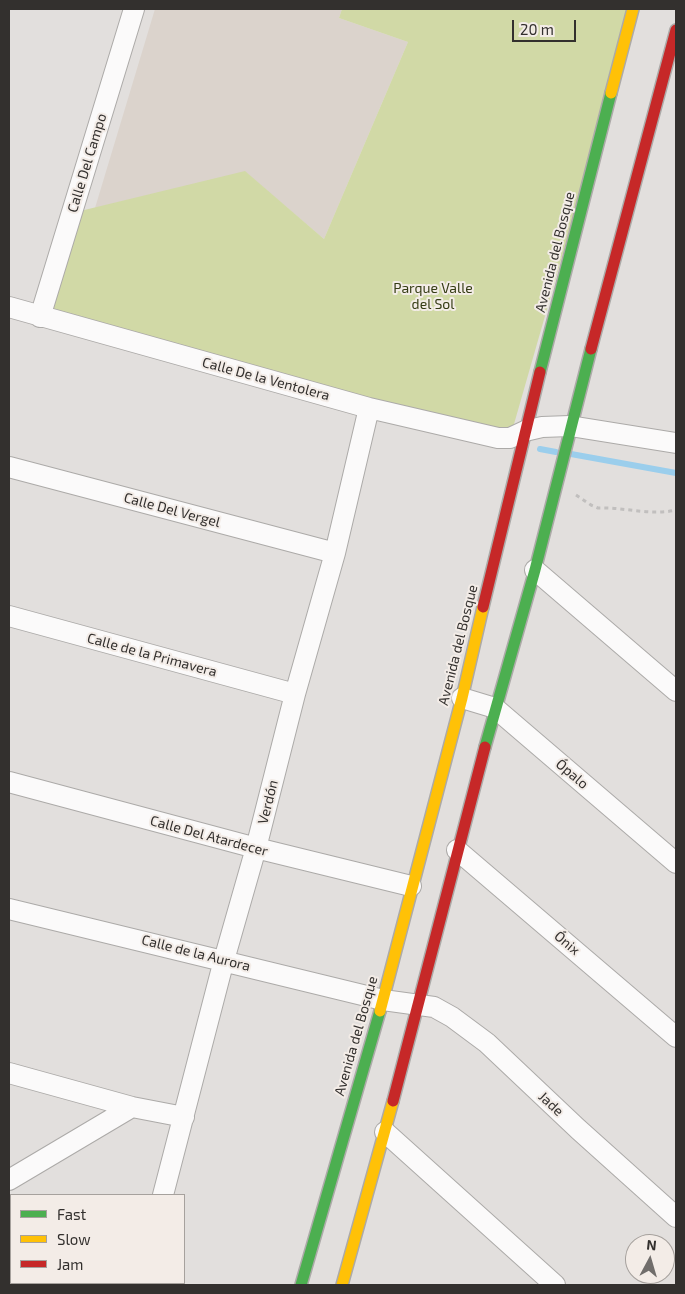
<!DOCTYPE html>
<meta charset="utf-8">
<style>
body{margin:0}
#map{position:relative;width:685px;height:1294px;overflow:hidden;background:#e2dfdd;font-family:"Exo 2",sans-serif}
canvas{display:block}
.frame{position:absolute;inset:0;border:10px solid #33302e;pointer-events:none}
.legend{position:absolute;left:10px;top:1194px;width:175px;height:90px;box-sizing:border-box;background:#f3ece7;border:1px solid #a6a19d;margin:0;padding:6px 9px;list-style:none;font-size:15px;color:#33302e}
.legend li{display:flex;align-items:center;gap:10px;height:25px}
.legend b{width:25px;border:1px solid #a6a19d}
.north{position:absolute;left:625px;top:1234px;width:50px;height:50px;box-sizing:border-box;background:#f3ece7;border:1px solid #a6a19d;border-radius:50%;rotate:6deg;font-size:14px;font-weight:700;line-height:20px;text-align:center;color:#33302e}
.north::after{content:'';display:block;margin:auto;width:18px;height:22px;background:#706d6b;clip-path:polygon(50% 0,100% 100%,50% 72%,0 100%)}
.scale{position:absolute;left:512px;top:20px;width:64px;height:22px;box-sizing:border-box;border:2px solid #33302e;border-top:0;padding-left:6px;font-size:15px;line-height:18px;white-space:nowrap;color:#33302e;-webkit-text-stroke:4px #f3ece7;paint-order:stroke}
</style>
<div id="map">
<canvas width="685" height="1294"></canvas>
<div class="frame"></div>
<ul class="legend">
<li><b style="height:6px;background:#4caf50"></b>Fast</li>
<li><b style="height:6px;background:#ffc107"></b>Slow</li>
<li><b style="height:6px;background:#c62828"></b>Jam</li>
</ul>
<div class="north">N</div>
<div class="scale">20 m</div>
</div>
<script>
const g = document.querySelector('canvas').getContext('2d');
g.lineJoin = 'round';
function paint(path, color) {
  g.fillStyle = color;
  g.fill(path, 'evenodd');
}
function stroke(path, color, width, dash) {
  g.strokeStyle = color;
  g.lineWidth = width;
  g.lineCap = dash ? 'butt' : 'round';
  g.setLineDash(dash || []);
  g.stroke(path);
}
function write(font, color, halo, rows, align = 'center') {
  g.font = font + ' "Exo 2",sans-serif';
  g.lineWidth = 4;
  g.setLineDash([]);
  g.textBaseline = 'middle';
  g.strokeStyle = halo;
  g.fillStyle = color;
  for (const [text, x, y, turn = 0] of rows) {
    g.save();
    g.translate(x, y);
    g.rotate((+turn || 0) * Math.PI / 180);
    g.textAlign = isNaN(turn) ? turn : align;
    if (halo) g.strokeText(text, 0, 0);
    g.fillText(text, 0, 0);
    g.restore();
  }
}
const built = new Path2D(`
 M155,9h187l-3,9 69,24 -84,197 -79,-67 -150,36z`);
const green = new Path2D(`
 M342,9h291l-123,429 -470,-121 32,-104 173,-42 79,68 84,-197 -69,-24z`);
const stream = new Path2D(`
 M540,449l16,3
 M571,454l105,19`);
const path = new Path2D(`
 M576,495l15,10 7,3c26,-1 53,8 78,2`);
const street = new Path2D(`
 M9,307l360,101 129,30h12l15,-7 17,-4 28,-1 106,17
 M40,317l94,-308
 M9,467l326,86
 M535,570l141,121
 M9,616l286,78
 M462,698l33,10 181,155
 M9,782l247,66 155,38
 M457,850l219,187
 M9,909l374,91 51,7 18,10 35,26 91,86 98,88
 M9,1073l123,34 52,10
 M385,1132l170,153
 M9,1180l123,-73
 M163,1195l61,-235 32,-112 39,-154 40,-141 34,-145
 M136,1285l2,-1`);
const fast = new Path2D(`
 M540,372l71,-279
 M485,747l50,-177 56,-221
 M301,1285l79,-274`);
const slow = new Path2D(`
 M611,93l22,-84
 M380,1011l82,-313 21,-91
 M342,1285l51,-184`);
const jam = new Path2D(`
 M591,349l85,-319
 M483,607l57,-235
 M393,1101l92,-354`);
const streetNames = [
 ["Calle Del Campo",87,163,-73],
 ["Avenida del Bosque",555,252,-76],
 ["Calle De la Ventolera",266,379,15],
 ["Calle Del Vergel",172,510,15],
 ["Avenida del Bosque",458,645,-76],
 ["Calle de la Primavera",152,655,15],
 ["Ópalo",572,774,40],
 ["Verdón",268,802,-76],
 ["Calle Del Atardecer",209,836,15],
 ["Ónix",567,943,40],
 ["Calle de la Aurora",196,953,14],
 ["Avenida del Bosque",356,1036,-74],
 ["Jade",551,1104,43]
];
const parkNames = [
 ["Parque Valle",433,288],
 ["del Sol",433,304]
];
paint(built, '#dbd3cc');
paint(green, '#d1d9a6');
stroke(stream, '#9bceec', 6);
stroke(street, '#acaaa8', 22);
stroke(fast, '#acaaa8', 14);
stroke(slow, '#acaaa8', 14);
stroke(jam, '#acaaa8', 14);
stroke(path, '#c1bfbe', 3, [4, 4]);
stroke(street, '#fbfafa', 20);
stroke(fast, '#4caf50', 11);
stroke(slow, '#ffc107', 11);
stroke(jam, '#c62828', 11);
write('14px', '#33302e', '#f3ece7', streetNames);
write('14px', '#353c14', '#f3ece7', parkNames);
</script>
